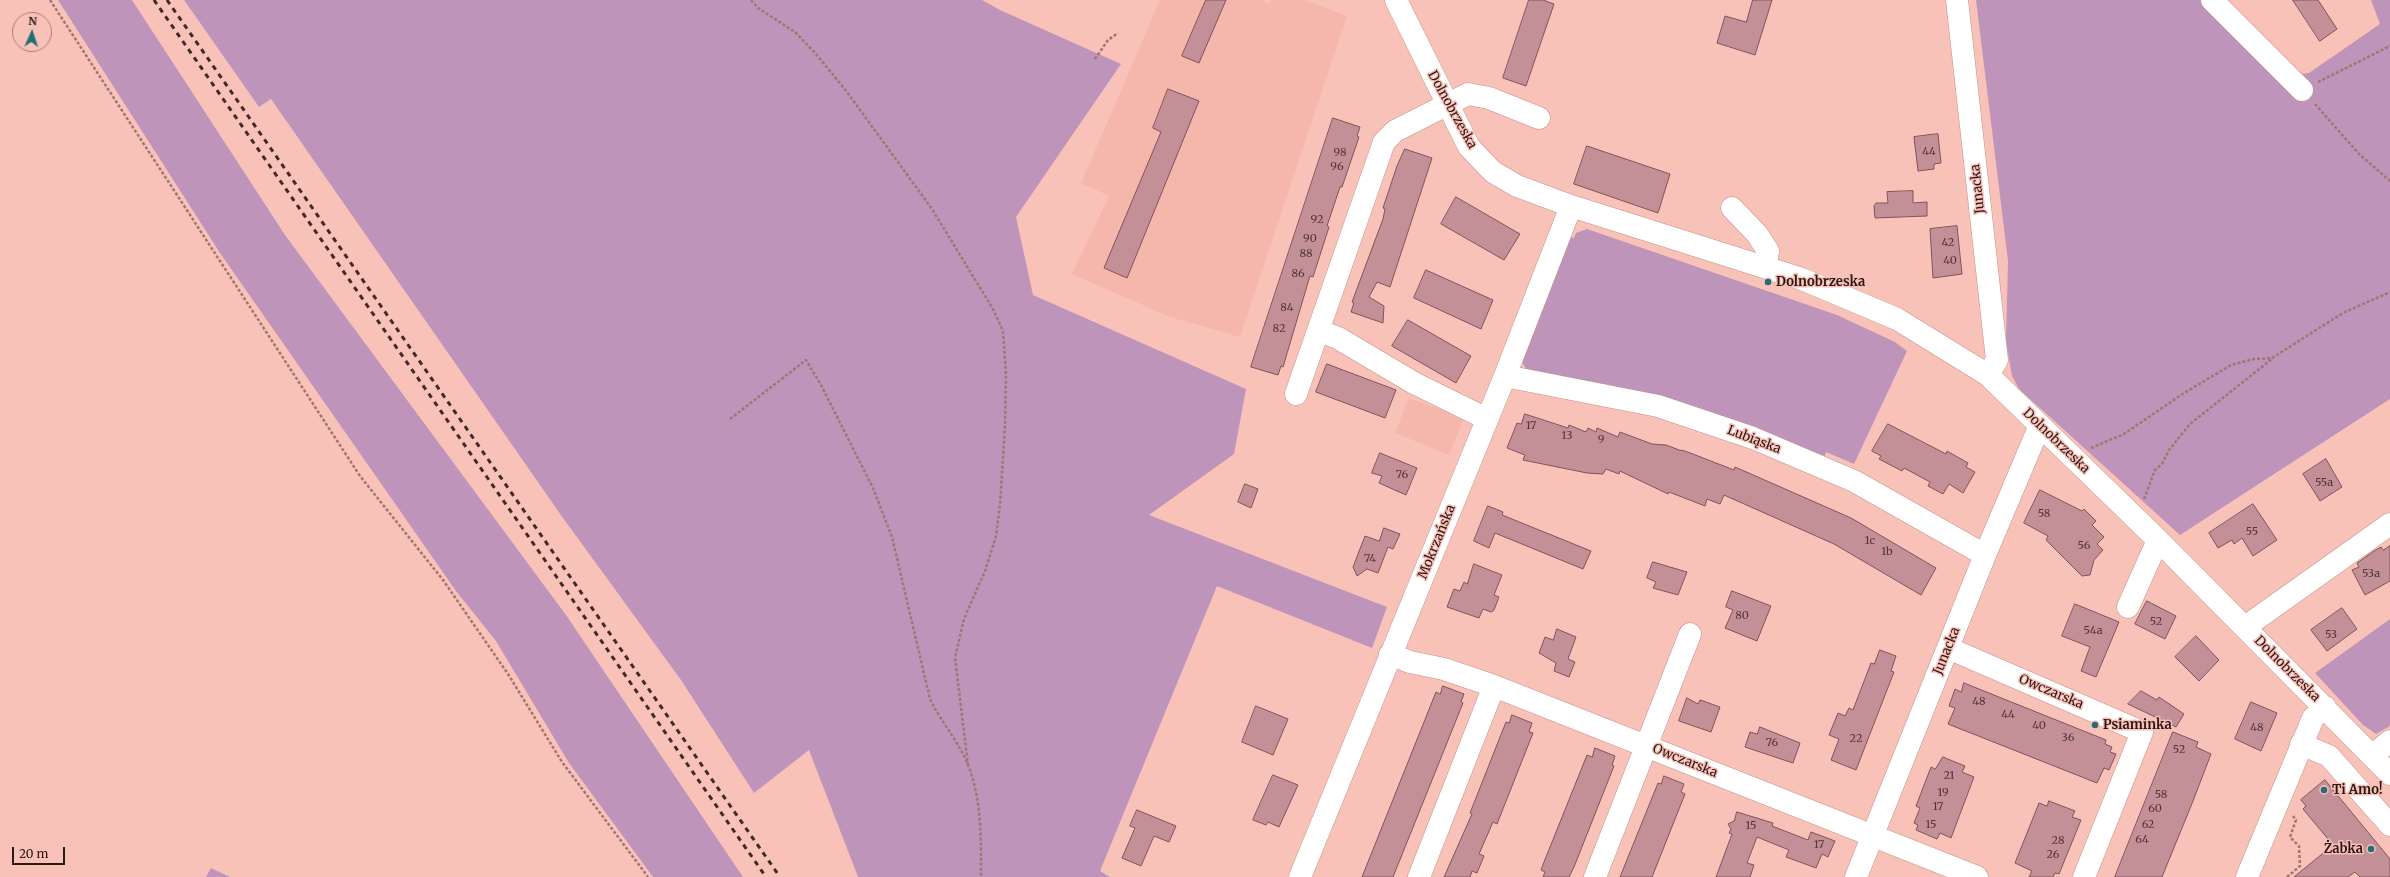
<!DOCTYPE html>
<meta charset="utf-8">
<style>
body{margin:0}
#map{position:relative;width:2390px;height:877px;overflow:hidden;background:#f9c2b9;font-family:Merriweather,serif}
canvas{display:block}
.north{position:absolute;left:12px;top:12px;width:40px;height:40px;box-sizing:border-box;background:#f9c2b9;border:1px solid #a77e77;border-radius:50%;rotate:3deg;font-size:11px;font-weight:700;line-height:16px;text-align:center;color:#2c1815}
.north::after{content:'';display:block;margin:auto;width:14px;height:18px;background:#256d78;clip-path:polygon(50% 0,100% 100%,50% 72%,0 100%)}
.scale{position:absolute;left:12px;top:847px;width:53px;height:18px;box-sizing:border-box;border:2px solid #2c1815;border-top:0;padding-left:5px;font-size:12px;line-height:14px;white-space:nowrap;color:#2c1815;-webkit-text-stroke:3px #f9c2b9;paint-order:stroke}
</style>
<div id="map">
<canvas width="2390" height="877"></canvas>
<div class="north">N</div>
<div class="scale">20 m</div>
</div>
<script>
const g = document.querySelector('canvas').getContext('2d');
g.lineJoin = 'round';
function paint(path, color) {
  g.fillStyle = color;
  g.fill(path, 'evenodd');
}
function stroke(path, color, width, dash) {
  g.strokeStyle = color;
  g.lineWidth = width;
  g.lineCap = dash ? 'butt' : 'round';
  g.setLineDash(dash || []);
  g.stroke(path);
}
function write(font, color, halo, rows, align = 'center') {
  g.font = font + ' Merriweather,serif';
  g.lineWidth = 3;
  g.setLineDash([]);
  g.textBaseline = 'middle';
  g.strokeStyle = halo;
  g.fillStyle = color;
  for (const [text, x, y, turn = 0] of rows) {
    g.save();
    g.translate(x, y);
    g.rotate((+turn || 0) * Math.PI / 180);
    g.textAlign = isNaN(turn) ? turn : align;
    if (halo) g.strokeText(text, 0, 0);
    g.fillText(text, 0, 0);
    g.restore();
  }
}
const built = new Path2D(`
 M1160,0h101l8,4 2,-4h33l43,16 -107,321 -70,-20 -98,-43 37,-78 -28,-13z
 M1409,398l55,20 -15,37 -54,-22z`);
const green = new Path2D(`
 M58,0h74l153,235 281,380 177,262h-90l-84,-114 -73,-122 -40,-50 -236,-338z
 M184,0h798l18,10 121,54 -105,153 17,78 213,94 -12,65 -85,61 238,92 -15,41 -155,-62 -117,285 10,6h-252l-49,-127 -55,43 -73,-113 -118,-162 -292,-419 -12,8z
 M1976,0h226l99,74 8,-1 71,-49 -9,-24h19v399l-210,136 -161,-146 -7,-13 -6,-35 2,-80z
 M1587,229l250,86 58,27 12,9 -53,113 -28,-12 -1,4 -18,-7 -280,-79 -4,-6 -1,-10 44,-118 8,2 2,-5z
 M2390,619v107l-14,8 -13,-9 -48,-52z
 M211,868l19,9h-24z`);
const building = new Path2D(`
 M1206,0h20l-27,63 -17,-7z
 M1529,0h14l11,4 -28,82 -23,-8z
 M1753,0h19l-17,55 -38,-12 8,-27 21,6z
 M2293,0h25l19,29 -17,12z
 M1168,89l31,12 -72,177 -23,-10 57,-136 -8,-4z
 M1333,118l27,9 -3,9 2,1 -17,50h-2l-13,39 2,1 -16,50 -3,-1 -3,10 -24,81 -2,-1 -3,9 -27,-8z
 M1938,134l3,29 -7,1v5l-16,2 -4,-34z
 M1587,146l83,28 -12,39 -84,-29z
 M1405,149l27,9 -42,129 -13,-5 -8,15 15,9 -1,17 -32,-11 3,-9 -2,-1 31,-83 2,-10 -2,-1 14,-42z
 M1913,191v12l14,-1v14l-52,2 -1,-12 2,-3h12l-1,-11z
 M1456,197l64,37 -16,26 -63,-36z
 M1957,226l5,48 -29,4 -3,-49z
 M1426,270l67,30 -12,29 -67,-31z
 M1408,320l63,36 -15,27 -64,-37z
 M1327,364l69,26 -11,28 -69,-26z
 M1525,414l43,14 1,-3 17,7 2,-4 8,4 1,-4 21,9 2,-5 32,12 14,1 13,5 6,1 49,19 1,-3 116,51 85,50 -15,27 -87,-51 -110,-49 -4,9 -13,-5 -2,7 -36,-14 -1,2 -48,-23 -1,3 -13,-5 -3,5 -16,-1 -64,-13 2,-5 -18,-7 10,-25 4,1z
 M1888,424l58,30 1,-3 21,12 -2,4 9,5 -12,21 -14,-9 -6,10 -15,-8 2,-4 -26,-14 -2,3 -23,-12 2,-3 -9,-5z
 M1380,453l37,15 -11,27 -27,-12 3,-7 -10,-3z
 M2326,459l16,28 -22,14 -17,-27z
 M1245,484l13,5 -7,19 -13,-6z
 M2040,490l42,21 2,-2 12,12 -4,4 12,12 -7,7 6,6 -9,10 -4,15 -8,1 -36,-36 2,-4 -24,-13z
 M2253,504l24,36 -24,16 -11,-18 -8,6 -2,-4 -14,8 -9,-15z
 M1488,506l15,6 -1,3 89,36 -8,18 -88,-36 -6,15 -15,-7z
 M1384,528l16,6 -7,15 -5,-2 -10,26 -11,-4 -10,7 -4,-9 12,-31 14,5z
 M2390,546v35l-25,14 -13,-25 7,-3 -2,-4 17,-12 7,-4 2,3z
 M1653,562l34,10 -9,23 -25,-7 3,-6 -9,-4z
 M1474,564l28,11 -8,20 5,2 -5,13 -3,2 -8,-3 -4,9 -32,-11 7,-18 6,2 4,-9 3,2z
 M1732,591l39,15 -14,35 -32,-13 8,-18 -7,-3z
 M2147,601l29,15 -11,23 -30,-15z
 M2075,604l44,18 -23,55 -15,-6 9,-24 -28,-11z
 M2342,608l15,21 -30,22 -16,-21z
 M1557,629l19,8 -8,22 7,3 -6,15 -15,-6 2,-8 -17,-10 6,-16 8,3z
 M2196,636l23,24 -20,21 -24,-24z
 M1880,650l16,6 -5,15 3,1 -38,98 -25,-10 8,-21 -10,-4 9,-22 7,3 4,-8 4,2 18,-47 3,1z
 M1964,683l142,57 -1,4 7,3 -2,5 6,2 -7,16 -5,-2 -7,15 -149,-59 7,-16 -6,-2 6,-17 6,3z
 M1443,686l21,8 -3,8 2,1 -70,174h-31l74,-185 4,2z
 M2141,691l16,9 2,-3 25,17 -8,13 -48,-23z
 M1687,698l11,6 2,-4 20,7 -9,25 -32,-11z
 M2251,702l26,11 -16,38 -26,-12z
 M1256,706l32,13 -15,36 -31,-13z
 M1512,715l20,8 -3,9 4,1 -36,91 -4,-2 -14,32 5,2 -7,17 -5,-2 -2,6h-26l28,-63 -2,-1 36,-91 3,1z
 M1760,727l40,16 -7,20 -48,-16 5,-15 7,2z
 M2173,732l25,10 -2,5 15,7 -18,47 -31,76h-47z
 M1595,748l20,8 -3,9 2,1 -40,101 -5,10h-26l2,-5 -4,-2 3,-8 43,-107 5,2z
 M1943,757l22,9 -3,6 12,5 -23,61 -11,-5 -3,6 -21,-9 2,-5 -4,-2 6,-15 -4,-2 15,-39 4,2z
 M1273,775l25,10 -19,42 -11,-5 -2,3 -13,-5z
 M1664,776l20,8 -3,8 4,2 -33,83h-32l38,-94 3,1z
 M2325,780l65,79v18h-30l-5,-5 -7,5h-54l39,-32 -30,-36 3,-3 -5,-6z
 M2049,801l26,10 -3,6 9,3 -22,54 -4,-1 -2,4h-24l3,-6 -17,-8 24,-60 8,3z
 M1137,810l39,16 -7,16 -15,-6 -13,30 -19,-8 13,-30 -5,-2z
 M1737,812l36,11 -1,3 36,14 3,-8 24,9 -7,16 -6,-3 -6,14 -30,-11 3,-7 -32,-13 -10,26 7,2 -4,12h-34l16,-43 -3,-1 2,-4 -3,-5 6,-3z`);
const path = new Path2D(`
 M50,0l310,476 83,104 65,94 54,88 86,115
 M751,0l7,8 37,24 21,22 31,38 85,117 61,100 10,22 3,43 -1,51 -5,80 -4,31 -11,35 -21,48 -9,39 13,107
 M1095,59l13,-19 10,-7
 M2318,82l72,-36
 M2315,104l44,50 31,27
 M730,419l76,-59 15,25 52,103 19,49 38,162c11,23 29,43 38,66 14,35 13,75 13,112
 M2091,448l33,-14 57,-39 50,-30 23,-6 18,-1 71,-45 47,-21
 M2144,499l11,-29 7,-6 7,-14 21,-26 82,-65
 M2287,877l13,-11 -1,-20 -9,-9 6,-17 -3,-4`);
const minor = new Path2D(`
 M1396,0l73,147 24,25 24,14 54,20 231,73 95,40 91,56 170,165 232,234
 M1957,0l40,360 -9,15
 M2212,0l90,90
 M1732,208l25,26 11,17 -2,16
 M1320,331l18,7 76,45 73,36
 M1505,376l153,30 95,32 101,43 131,74
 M1296,394l88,-252 11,-11 73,-37 21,4 50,20
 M2128,607l30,-67
 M2245,627l145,-103
 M1948,648l194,84 -58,145
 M1390,654l20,8 34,7 50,17 483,191
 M2301,744l28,12 61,69
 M2373,755l17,-14
 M1300,877l205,-501 66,-170
 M1419,877l75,-191
 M1595,877l95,-243
 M1856,877l129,-322 55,-130
 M2247,877l66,-159 12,-11`);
const rail = new Path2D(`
 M154,0l612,877
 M167,0l613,877`);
const markers = [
 [1768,282,4,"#256d78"],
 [2095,725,4,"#256d78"],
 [2324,790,4,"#256d78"],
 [2371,849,4,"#256d78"]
];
const numberNames = [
 ["44",1929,152],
 ["98",1340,153],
 ["96",1337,167],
 ["92",1317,220],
 ["90",1310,239],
 ["42",1948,243],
 ["88",1306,254],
 ["40",1950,261],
 ["86",1298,274],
 ["84",1287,308],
 ["82",1279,329],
 ["17",1531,426],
 ["13",1567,436],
 ["9",1601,440],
 ["76",1402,475],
 ["55a",2324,483],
 ["58",2044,514],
 ["55",2252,532],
 ["1c",1870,541],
 ["56",2084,546],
 ["1b",1887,552],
 ["74",1370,559],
 ["53a",2371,574],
 ["80",1742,616],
 ["52",2156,622],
 ["54a",2093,631],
 ["53",2331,635],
 ["48",1979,702],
 ["44",2008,715],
 ["40",2039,726],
 ["48",2257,728],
 ["36",2068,738],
 ["22",1856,739],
 ["76",1772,743],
 ["52",2179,750],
 ["21",1949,776],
 ["19",1943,793],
 ["58",2161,795],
 ["17",1938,807],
 ["60",2155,809],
 ["15",1931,825],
 ["62",2148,825],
 ["15",1751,826],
 ["64",2142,840],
 ["28",2058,841],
 ["17",1819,845],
 ["26",2053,855]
];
const streetNames = [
 ["Dolnobrzeska",1452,110,61],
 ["Junacka",1978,189,-96],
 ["Lubiąska",1754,440,21],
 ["Dolnobrzeska",2056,441,44],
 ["Mokrzańska",1437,542,-68],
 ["Junacka",1947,651,-68],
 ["Dolnobrzeska",2287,669,45],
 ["Owczarska",2051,692,23],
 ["Owczarska",1685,761,22]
];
const poiNames = [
 ["Dolnobrzeska",1776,282],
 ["Psiaminka",2103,725],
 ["Ti Amo!",2332,790],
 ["Żabka",2363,849,"right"]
];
paint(built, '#f5b6ac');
paint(green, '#bf94bb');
paint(building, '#c49097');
stroke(building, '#825259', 1);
stroke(minor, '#c49087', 23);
stroke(path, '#9f7771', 2.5, [3, 2]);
stroke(minor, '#fff', 22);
stroke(rail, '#422a26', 3, [5, 5]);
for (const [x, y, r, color] of markers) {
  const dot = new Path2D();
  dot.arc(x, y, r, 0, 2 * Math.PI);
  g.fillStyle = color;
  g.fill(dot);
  stroke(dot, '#f9c2b9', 1.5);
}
write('11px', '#523636', null, numberNames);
write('13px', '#2c1815', '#f9c2b9', streetNames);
write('bold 13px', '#2c1815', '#f9c2b9', poiNames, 'left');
</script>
